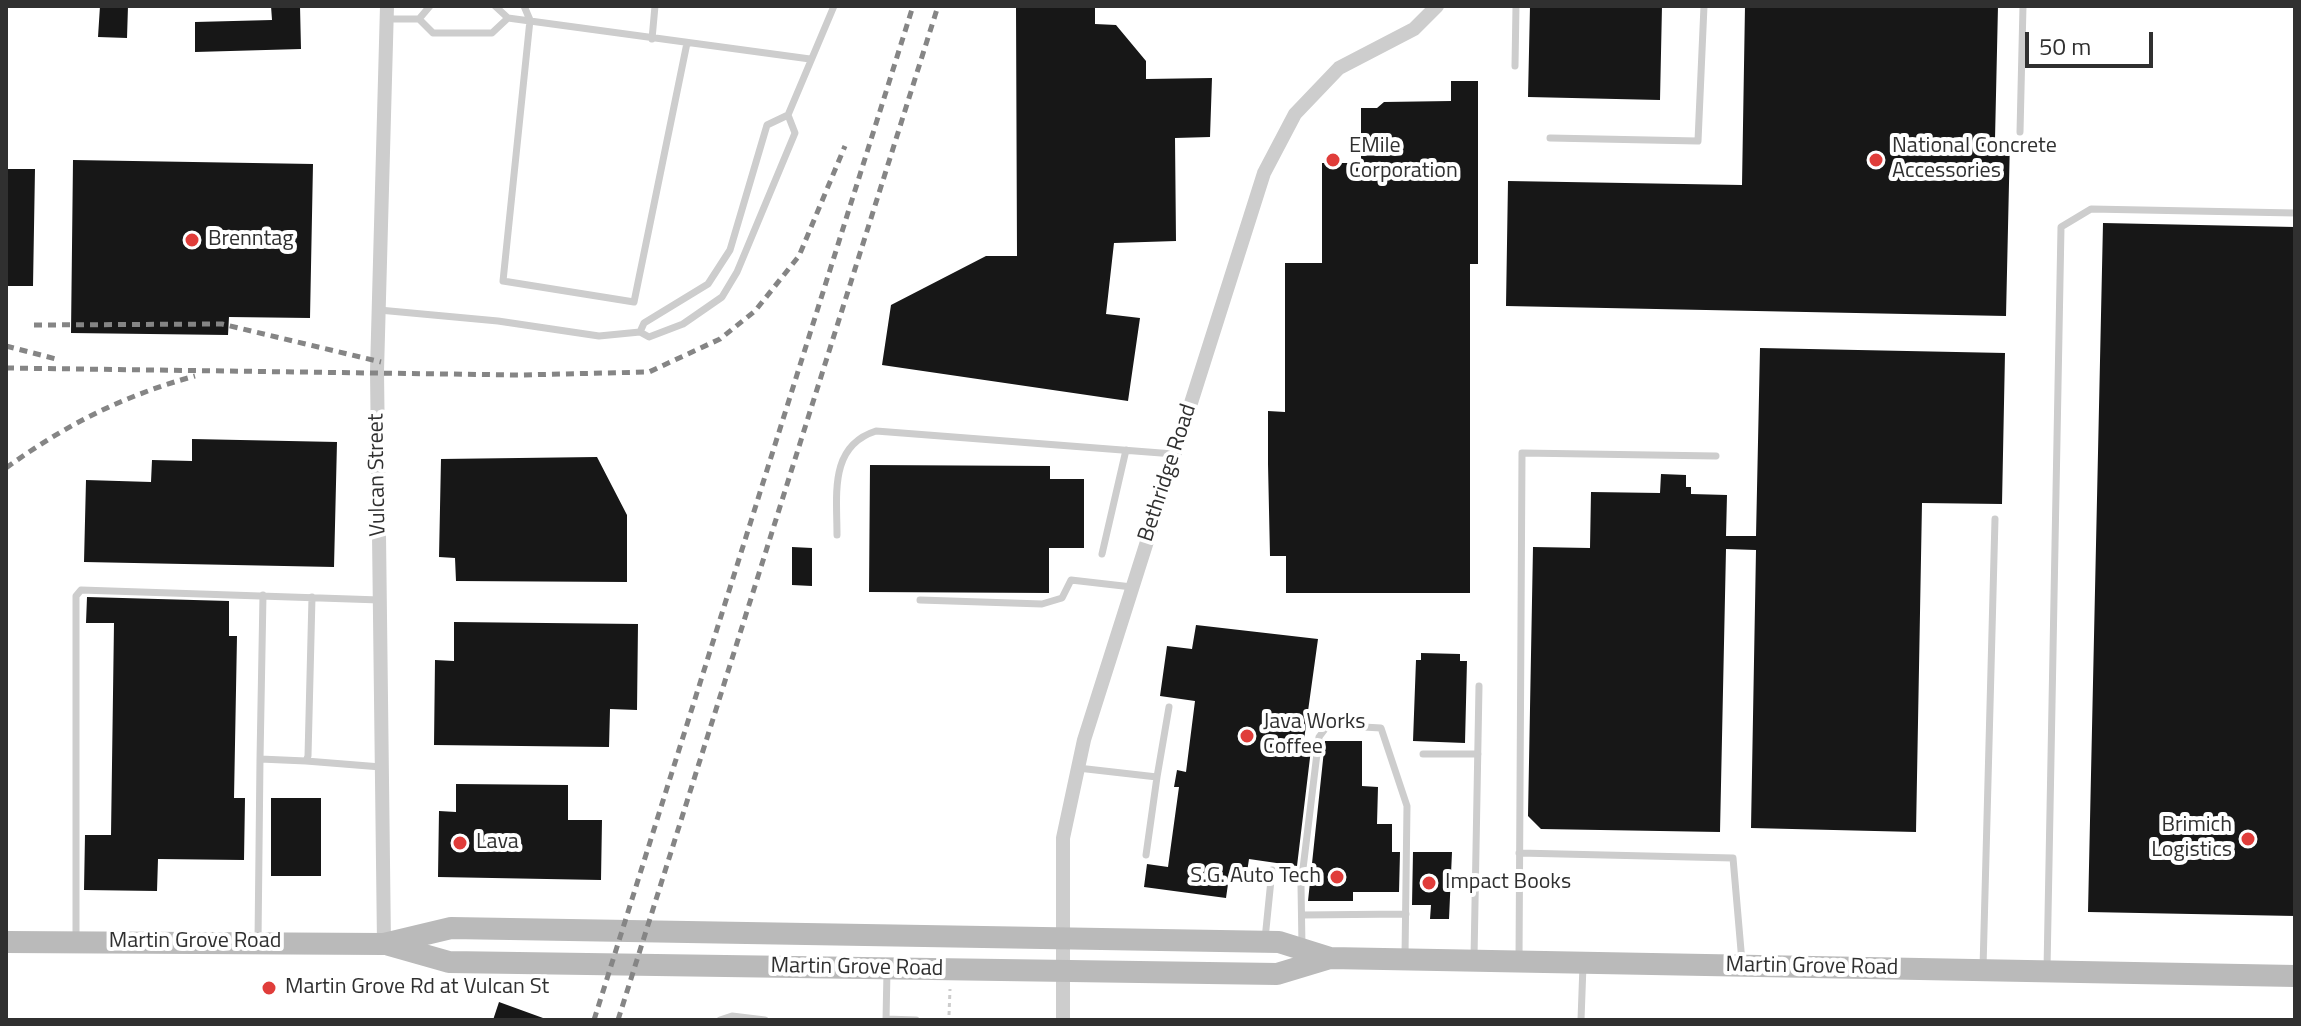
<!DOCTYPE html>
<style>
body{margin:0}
#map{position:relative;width:2301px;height:1026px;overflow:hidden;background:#fff;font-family:"Titillium Web",sans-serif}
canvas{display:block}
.frame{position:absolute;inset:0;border:8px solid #303030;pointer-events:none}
.scale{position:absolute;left:2025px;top:32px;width:128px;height:36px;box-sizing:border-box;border:4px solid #303030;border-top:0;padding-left:10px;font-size:24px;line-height:28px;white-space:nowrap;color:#303030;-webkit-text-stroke:6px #fff;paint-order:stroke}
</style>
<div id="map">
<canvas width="2301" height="1026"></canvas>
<div class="frame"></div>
<div class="scale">50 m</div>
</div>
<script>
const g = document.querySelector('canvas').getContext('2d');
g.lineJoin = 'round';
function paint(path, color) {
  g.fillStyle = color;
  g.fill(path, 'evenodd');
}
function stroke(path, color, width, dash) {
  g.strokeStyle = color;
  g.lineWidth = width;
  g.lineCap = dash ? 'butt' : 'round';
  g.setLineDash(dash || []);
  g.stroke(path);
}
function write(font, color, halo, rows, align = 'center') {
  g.font = font + ' "Titillium Web",sans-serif';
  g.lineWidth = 8;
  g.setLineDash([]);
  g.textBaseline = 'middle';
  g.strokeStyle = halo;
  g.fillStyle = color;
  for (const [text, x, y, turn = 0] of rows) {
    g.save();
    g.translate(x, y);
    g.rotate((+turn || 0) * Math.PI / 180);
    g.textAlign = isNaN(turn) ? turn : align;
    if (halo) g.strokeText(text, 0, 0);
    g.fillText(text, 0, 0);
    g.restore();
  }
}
const building = new Path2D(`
 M100,6h28l-1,32 -29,-1z
 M271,6h29l1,43 -106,3v-30l77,-2z
 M1016,6h79v18l21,1 30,36v18l66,-1 -2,59 -35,1 1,103 -62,2 -8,71 34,4 -12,83 -246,-36 9,-60 95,-49h31z
 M1530,6h132l-2,94 -132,-3z
 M1745,6h253l-3,133h15l-4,177 -500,-10 2,-125 234,4z
 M1451,81h27v183h-8v329h-184v-37h-16l-2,-92v-53l17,1v-149h37v-100h39v-55h16l7,-6 67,-1z
 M73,160l240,4 -3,154 -81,-1 -1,18 -157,-2z
 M6,169h29l-2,117h-27z
 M2103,223l192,4v689l-207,-4z
 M1760,348l245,5 -3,151 -80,-1 -6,329 -165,-4 5,-278 -30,-1 -6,283 -179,-3 -13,-13 5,-269 57,1 1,-56 69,1 1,-19 25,1v12h5v7l36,1 -1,41h30z
 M192,439l145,3 -3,125 -250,-5 2,-82 65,2 1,-22 40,1z
 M597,457l30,58v67l-171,-1 -1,-23 -16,-1 2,-98z
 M870,465l180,1v13h34v69h-35v45l-180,-1z
 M792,547l20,1v38l-20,-1z
 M87,597l142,4v35h8l-3,162h11l-1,62 -86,-1 -1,32 -73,-1 1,-55h26l3,-212h-28z
 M454,622l184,2 -1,86 -27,-1 -1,38 -175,-2 1,-85 19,1z
 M1196,625l122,14 -14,101 8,1 -15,125 -48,-7 -3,20 -17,-2 -3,21 -82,-11 3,-23 21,3 11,-80h-5l3,-17 9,2 9,-71 -35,-5 7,-50 25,3z
 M1421,653l39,1v7h7l-2,82 -52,-2 3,-81h5z
 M1325,741h37v45l16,1 -1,37h15v28h8l-1,40h-46v9h-45z
 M456,784l112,1v35h34l-1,60 -163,-3 1,-66 17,1z
 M271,798h50v78h-50z
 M1413,852h39l-3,67h-19l1,-14h-19z
 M499,1002l44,16v2h-50z`);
const path = new Path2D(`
 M949,1015l1,-26`);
const service = new Path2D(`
 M524,6l6,14 -27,261 131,21 53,-259
 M508,18l302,41
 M387,19h32l14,14h59l16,-15 -13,-12
 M419,19l11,-13
 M652,39l3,-33
 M1515,66l1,-60
 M788,115l7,18 -58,139 -15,25 -39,27 -34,13 -9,-5 4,-9 64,-39 22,-34 37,-125z
 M788,115l46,-109
 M2020,132l3,-126
 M1550,138l148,3 6,-135
 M379,310l119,11 101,15 41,-4
 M837,535c0,-41 -8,-89 39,-104l298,23
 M1102,554l24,-104
 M920,600l122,4 20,-6 9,-18 61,7
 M1423,754h55
 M260,759l3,-164
 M306,761l75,6
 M1078,768l79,9 -11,78
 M1157,777l12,-70
 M1519,853l214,5 9,104
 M1302,915l104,-1
 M76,939v-343l5,-6 299,10
 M1265,939l7,-69
 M258,941l2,-182 46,2 2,-5 4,-159
 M1302,947l-1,-62 18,-148 9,-12 53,3 26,78 -2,150
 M1474,958l5,-272
 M1519,959l3,-506 194,3
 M1983,968l12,-449
 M2047,969l14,-742 30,-18 204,4
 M886,1019l30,1
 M720,1020l12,-4 33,4
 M886,1020l1,-49
 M1581,1020l2,-55`);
const minor = new Path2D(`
 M384,944l-7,-573 10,-365
 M1063,1020v-182l21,-98 180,-567 31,-59 44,-46 75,-39 23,-23`);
const secondary = new Path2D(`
 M6,942l378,2 67,-16 828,14 51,16 965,18
 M389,945l60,17 828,12 53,-16`);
const rail = new Path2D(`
 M34,325l188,-1 159,38
 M6,346l54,14
 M6,368l513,7 130,-3 71,-33 35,-28 44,-55 46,-110
 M6,468c59,-43 119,-73 189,-92
 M594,1020l319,-1014
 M618,1020l320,-1014`);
const markers = [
 [1333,160,8,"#e03d3a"],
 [1876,160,8,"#e03d3a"],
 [192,240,8,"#e03d3a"],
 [1247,736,8,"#e03d3a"],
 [2248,839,8,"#e03d3a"],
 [460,843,8,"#e03d3a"],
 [1337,877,8,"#e03d3a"],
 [1429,883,8,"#e03d3a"],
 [269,988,8,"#e03d3a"]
];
const poiNames = [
 ["EMile",1349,147],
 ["Corporation",1349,172],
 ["National Concrete",1892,147],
 ["Accessories",1892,172],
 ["Brenntag",208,240],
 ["Java Works",1263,723],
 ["Coffee",1263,748],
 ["Brimich",2232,826,"right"],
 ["Logistics",2232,851,"right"],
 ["Lava",476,843],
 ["S.G. Auto Tech",1321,877,"right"],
 ["Impact Books",1445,883],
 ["Martin Grove Rd at Vulcan St",285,988]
];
const streetNames = [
 ["Bethridge Road",1168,473,-72],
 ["Vulcan Street",378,475,-91],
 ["Martin Grove Road",195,942],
 ["Martin Grove Road",1812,967,1],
 ["Martin Grove Road",857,968,1]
];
paint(building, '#171717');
stroke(path, '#cdcdcd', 3, [4, 4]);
stroke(service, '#cdcdcd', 7);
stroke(minor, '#cdcdcd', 14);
stroke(secondary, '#bababa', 22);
stroke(rail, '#858585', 5, [8, 6]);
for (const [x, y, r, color] of markers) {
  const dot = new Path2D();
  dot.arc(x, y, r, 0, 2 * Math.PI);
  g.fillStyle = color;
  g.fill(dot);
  stroke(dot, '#fff', 3);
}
write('22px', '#303030', '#fff', poiNames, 'left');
write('22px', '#303030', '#fff', streetNames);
</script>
